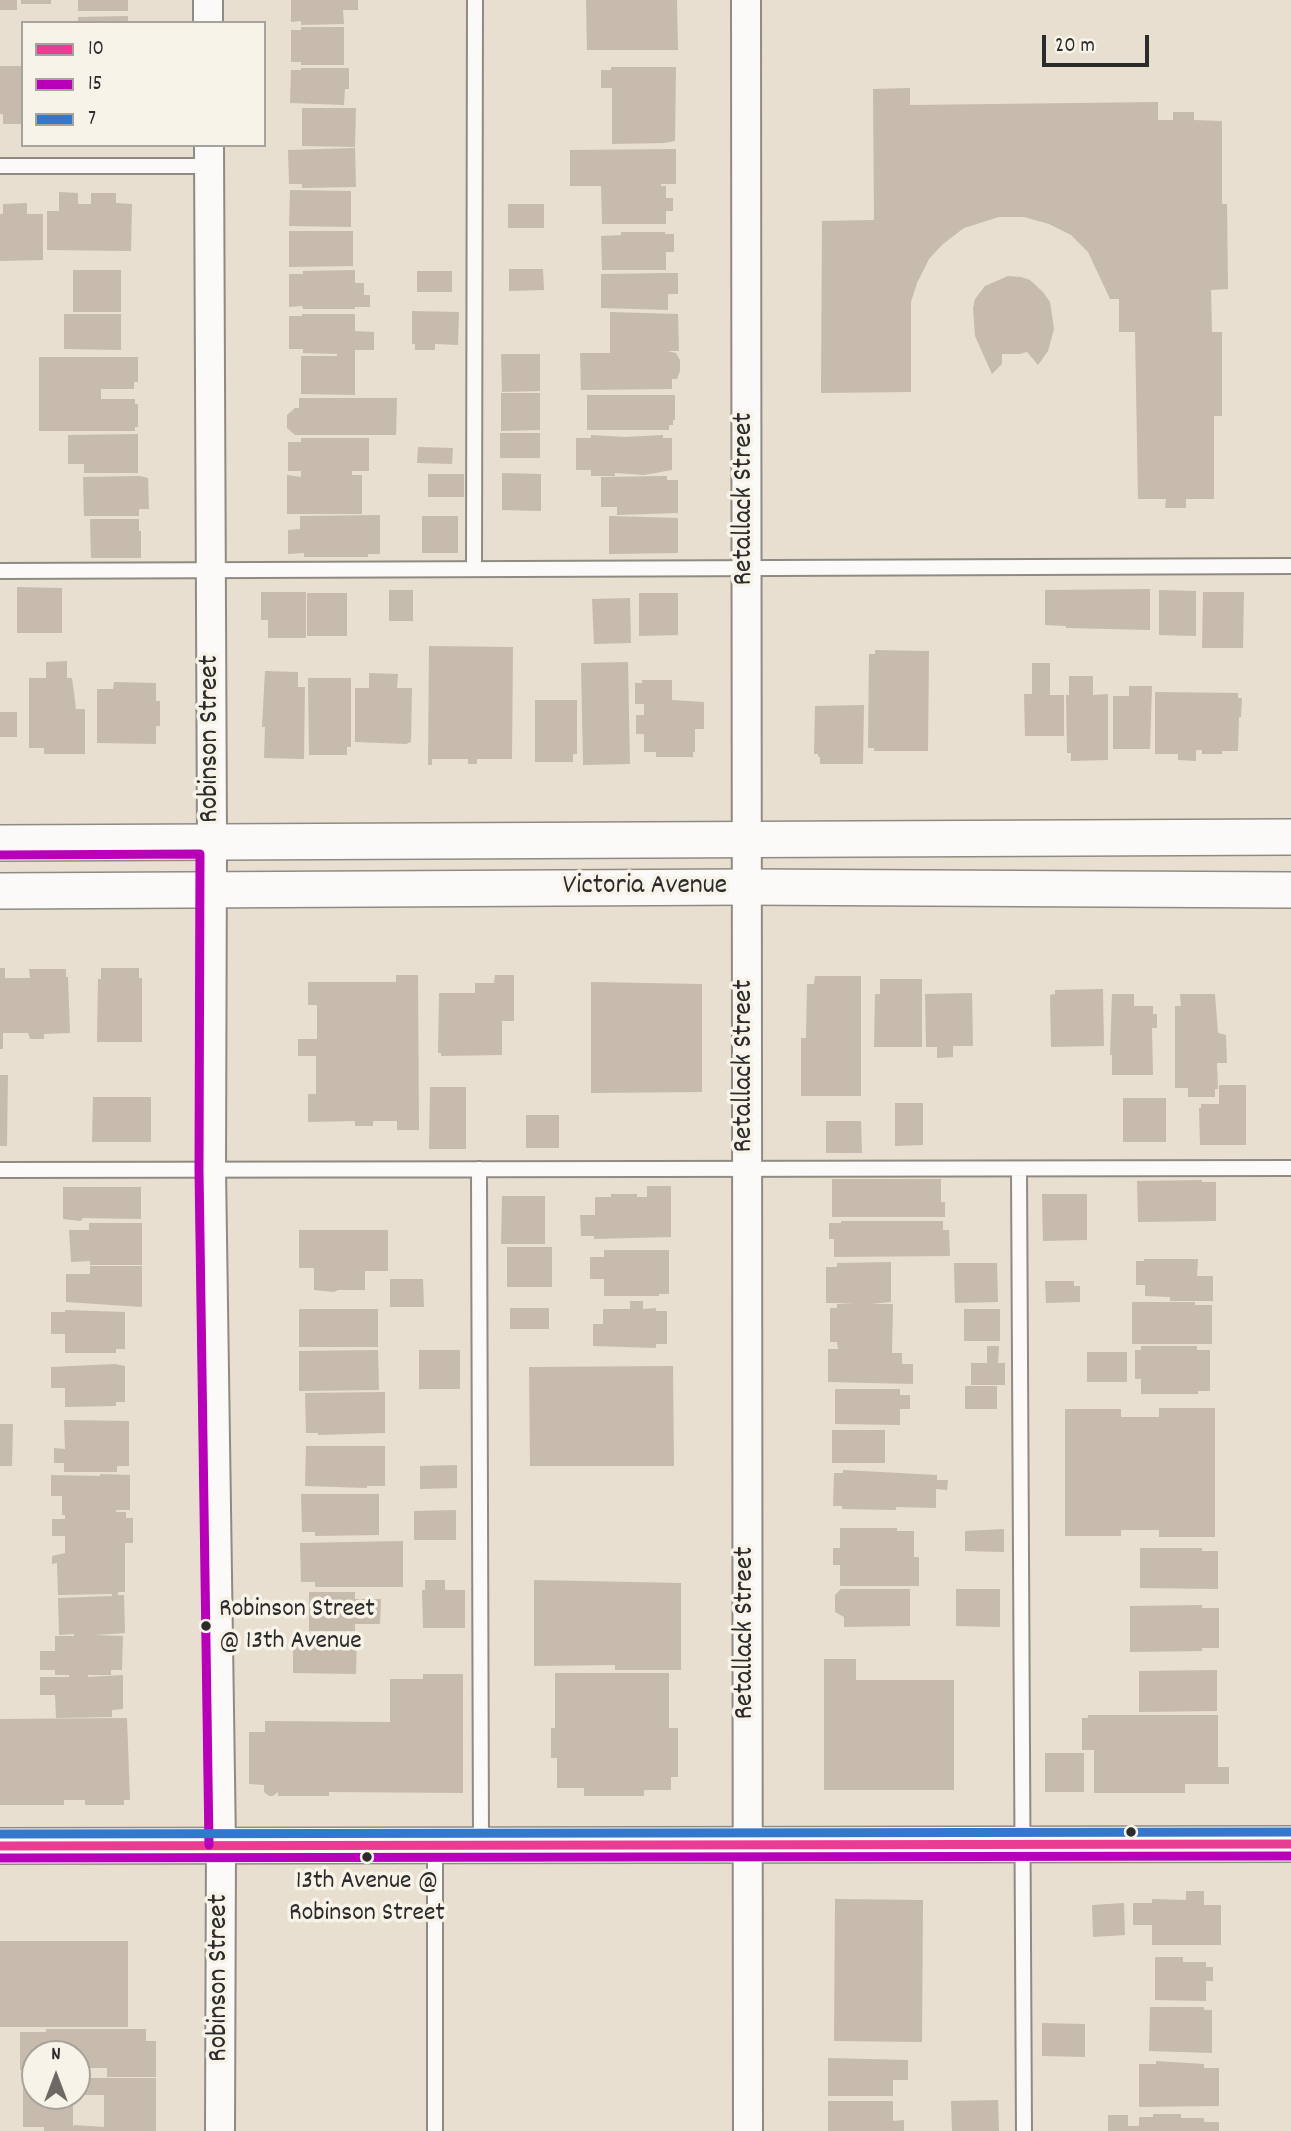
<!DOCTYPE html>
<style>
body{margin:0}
#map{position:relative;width:1291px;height:2131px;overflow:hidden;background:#e8dfd0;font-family:Dekko,sans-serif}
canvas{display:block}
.legend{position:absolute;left:21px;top:21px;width:245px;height:126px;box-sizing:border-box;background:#f7f3e8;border:2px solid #a5a39c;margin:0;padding:9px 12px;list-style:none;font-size:21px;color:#2b2b2b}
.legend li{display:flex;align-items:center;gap:14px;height:35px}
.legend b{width:35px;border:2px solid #a5a39c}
.north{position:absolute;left:21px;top:2040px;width:70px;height:70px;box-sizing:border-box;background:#f7f3e8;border:2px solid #a5a39c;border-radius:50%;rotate:0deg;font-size:19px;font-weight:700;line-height:28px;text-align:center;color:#2b2b2b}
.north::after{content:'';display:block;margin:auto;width:24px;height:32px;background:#6d6a65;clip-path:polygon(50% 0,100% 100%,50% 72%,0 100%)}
.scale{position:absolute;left:1042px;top:35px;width:107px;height:32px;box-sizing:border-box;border:4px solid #2b2b2b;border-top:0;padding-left:9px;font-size:21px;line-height:24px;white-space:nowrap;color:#2b2b2b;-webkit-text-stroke:5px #f7f3e8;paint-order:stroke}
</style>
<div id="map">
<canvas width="1291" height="2131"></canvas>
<ul class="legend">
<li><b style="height:9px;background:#e93d93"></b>10</li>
<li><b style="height:9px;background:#b700b7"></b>15</li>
<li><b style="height:9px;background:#3478cb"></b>7</li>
</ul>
<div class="north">N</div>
<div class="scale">20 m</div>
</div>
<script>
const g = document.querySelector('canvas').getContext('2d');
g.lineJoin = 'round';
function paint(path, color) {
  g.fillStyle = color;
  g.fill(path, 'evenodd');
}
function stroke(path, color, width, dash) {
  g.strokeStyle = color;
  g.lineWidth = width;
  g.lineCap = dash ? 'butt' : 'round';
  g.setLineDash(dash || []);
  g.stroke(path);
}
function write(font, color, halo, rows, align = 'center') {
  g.font = font + ' Dekko,sans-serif';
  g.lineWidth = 7;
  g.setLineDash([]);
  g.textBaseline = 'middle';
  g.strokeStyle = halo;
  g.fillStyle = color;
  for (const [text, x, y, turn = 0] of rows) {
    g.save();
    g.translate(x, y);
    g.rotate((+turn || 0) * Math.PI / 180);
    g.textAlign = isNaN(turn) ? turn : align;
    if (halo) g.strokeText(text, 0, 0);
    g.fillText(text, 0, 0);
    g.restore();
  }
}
const building = new Path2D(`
 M0,0h17v10h-17z
 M21,0h30v4h-30z
 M78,0h50v11h-50z
 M291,0h67v10h-15l1,14 -43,1v-4l-10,1z
 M586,0h91l1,50h-91z
 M128,16v7h-50v-6z
 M301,27h43v38h-43v-3h-10v-32h10z
 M0,66h23v58h-20v-10h-3z
 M611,67h65l-1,74 -11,2 -52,1v-56h-11v-18h10z
 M301,68h48v21h-4l-1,16 -54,-2 1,-33h10z
 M910,88v17l248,-3v18h15v-8h21v8l28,1v83h5l1,85 -17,1 1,42h10v84h-8v83h-28v9h-21l1,-9h-28l-3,-167h-16v-33h-9l-22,-47 -17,-17 -22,-11 -25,-7h-25l-35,11 -21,16 -14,15 -12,24 -6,19v90l-90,1 1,-172 52,-1 -1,-131z
 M302,108h54l-1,39 -53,-1z
 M355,148l1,39 -54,1v-4h-13l-1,-34z
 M676,149v35h-15v2h5v12h7v13h-7v13h-64l-1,-38h-31v-36z
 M290,190l61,1v36l-62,-1z
 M59,192l19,1v11h13v-11h25v10l16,1 -1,47 -84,-1v-39h12z
 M27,203v11h16v46l-43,1v-47h3v-10z
 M508,204h36v24h-36z
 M289,231h64v35l-64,1z
 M621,232h44v2h9v18h-8v18h-64l-1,-34 20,-1z
 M509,269h34l1,21 -35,1z
 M73,270h48v42h-48z
 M355,270v13h9v12h6v12h-15v2h-52l-1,-3 -13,1v-33h14v-3z
 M417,271h35v21h-35z
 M667,273h11v21h-10v16l-67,-2v-34z
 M1008,276l13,1 9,3 13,12 7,10 4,27 -6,22 -10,14 -11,-13 -7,2h-18v10l-10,10 -17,-38 -2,-28 2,-9 10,-13z
 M412,311l47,1 -1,33 -23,-1v6h-20v-6h-3z
 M610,312l68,2 1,37h-12l9,2 4,7v11l-3,8h-5v10l-91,1 -1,-37h30z
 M64,314h57v36l-57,-1z
 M302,314h53v17l19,1v18h-19v45l-54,-1v-38h36v-2l-34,-1v-4h-14v-33h13z
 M501,354h39v37l-38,1z
 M39,357h99v25h-4v7h-33v10h34v5h3v23h-3v4h-96z
 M501,393h39v37l-39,1z
 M587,395h88v25h-2v5h-4v5h-82z
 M299,398h98l-1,37h-101l-8,-7v-13l8,-7h4z
 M500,433h40v25h-40z
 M138,434v39h-54v-9h-16v-29z
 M591,435l34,2 38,-2v3h9v32l-28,5 -29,-2v3h-24v-6h-15v-32h15z
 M301,438h68v33h-17v4h10v39h-75v-39l14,2v-6h-13v-29h13z
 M418,447l35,1 -1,16 -35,-1z
 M502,473l39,1v37l-39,-1z
 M428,474h36v23h-36z
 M139,476l9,2 1,31h-10v7h-55l-1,-39z
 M667,476v4h11v33l-61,2v-8h-16v-30z
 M380,515v39h-12v3h-64v-4l-16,1v-24l12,-1v-13z
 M422,516h36v37h-36z
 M609,516l69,2v35l-69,1z
 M90,519h49v12h2v27h-50z
 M17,587l45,1v45h-45z
 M1150,589v41l-84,-2v-2l-21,-1v-35z
 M389,590h24v31h-24z
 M1159,590l37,1v45l-37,-1z
 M261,592h45v46h-38v-18h-7z
 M1203,592h41l-1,56h-41z
 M307,593h40v43h-40z
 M639,593h39v42l-39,1z
 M630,598l1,45 -37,1 -2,-45z
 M429,646l84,1 -1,112h-35v5h-9v-5h-36v6h-4z
 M875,650l54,1 -1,100h-54v-3h-6l1,-94h6z
 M67,661v17h5l4,31h9v45h-41v-6h-15v-70h17v-16z
 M628,662l2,102 -47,1 -2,-102z
 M1032,663h18v32h14v41h-39l-1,-42h8z
 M265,671l33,1v15h7l-1,72 -40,-1 1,-31h-3z
 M369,673l29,1 -1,14h15l-1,54 -5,2 -51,-2v-54h14z
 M1069,676h24v19l15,-1v66l-37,1v-8h-4l-1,-58h3z
 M308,678h43v69h-4v8h-38z
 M642,680h30v20l32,2v27h-9v23h-2v5h-37v-5h-12v-18h-8v-19h8v-11h-9v-21h7z
 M114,682l42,1v18h4v25h-4v18l-59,-1v-54h16z
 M1129,686h23l-2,63h-37v-53h16z
 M1155,692l83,1v5h4l-1,19h-2l-1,34h-16v3h-20v-4h-6v11l-18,-1v-6h-23z
 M535,700h42v54h-4v8h-38z
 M864,705l-1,59h-43v-7h-2v-3h-4l1,-48z
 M0,712h17v25h-17z
 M0,968h5v10h25l-1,-9h37v8h2l2,56 -26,1v5h-14l-2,-6h-25v16h-3z
 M101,968h38v10h3v64h-45l1,-63h3z
 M396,975h22l1,155h-22v-9h-24v5h-18v-5l-47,1v-28h8v-38h-18v-17h19v-34h-9v-23h88z
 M495,975h19v46h-12v34l-61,1v-3h-3l1,-60h36v-10h19z
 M815,976h46v120h-60v-58h5l1,-54h7z
 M880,979h42v68h-48l1,-53h5z
 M591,982l111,2v108l-111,1z
 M1103,989l1,57 -53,1 -1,-52 5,-1v-4z
 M972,993l1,53h-20v11l-16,1v-11h-11l-1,-53z
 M1112,994h22v12h19v8h4v14h-5l1,47h-41v-20h-2z
 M1180,994h35l3,39 8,2 1,28h-10l1,26h-3v8h-27v-9h-13v-82h6z
 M0,1075h8l-1,71h-7z
 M1219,1085h27v60h-46l-1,-37h2v-4h18z
 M430,1087h36v62h-37z
 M93,1097h58v45h-59z
 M1123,1098h43v44h-43z
 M895,1103h28v42l-28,1z
 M526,1115h33v33h-33z
 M826,1121h35l1,32h-36z
 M832,1179h109v23h4v15h-113z
 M1202,1180v2h14v39l-78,1 -1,-41z
 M647,1186h24v51l-77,2v-3h-13l-1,-21h15v-18h16v-3h26v3h10z
 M63,1187h78v32l-58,-1 -2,3 -18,-2z
 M1042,1194h45v46l-44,1z
 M502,1196h43v48h-44z
 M841,1221h102v9h6l1,26 -116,1v-18h-5v-16h12z
 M89,1223h53v42h-52v-4l-19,1 -2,-32h20z
 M299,1230h89v41h-23v19h-27l-4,2 -20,-2v-22h-15z
 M507,1247h45v40h-45z
 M604,1250h65v44h-10v2h-55v-17h-14v-22h14z
 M1144,1259h54l-1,17h16v25h-43v-4l-25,-1v-11h-9v-24h8z
 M891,1262v40l-20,2h22l-1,49h10v11h11v20l-85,-2v-33h10l-1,-7h-7v-34h7v-4l17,-1h-28v-36h11v-4z
 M954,1263h43l1,39 -43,1z
 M90,1266h52v41l-76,-5v-28h24z
 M390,1279h33l1,28h-34z
 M1045,1281h29v5h6v16l-34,1z
 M630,1301h13v8l13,-1v3h11v33h-11v4l-63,-2v-22h10v-15h27z
 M1132,1302h63v3h17v39h-80z
 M510,1308h39v21h-39z
 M299,1309h79v38h-79z
 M964,1309h36v32h-36z
 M65,1310l60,2v37h-9v4h-51v-19h-14v-22h14z
 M987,1346h12l-1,17h7v22h-34v-22h16z
 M1141,1346h56v4h13v41h-12v3h-57v-15h-6v-29h6z
 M378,1350l1,40 -80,1v-40z
 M419,1350h41v39h-41z
 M1087,1352h40v30h-40z
 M115,1364l10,2v36h-9v4l-51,1v-19h-14v-21z
 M673,1366l1,100h-144l-1,-99z
 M965,1386h32v23h-32z
 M835,1389h65v6h10v14h-10v16l-65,-1z
 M385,1392v41l-67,2v-2h-12l-1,-40z
 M1159,1408h56v129h-56v-7h-38v6h-56v-127h56v8h38z
 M64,1420l65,1v45h-12v6h-53v-9h-10v-15l11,1z
 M0,1424h13l-1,42h-12z
 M832,1430h53v33h-53z
 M306,1446h79v40h-18v2l-62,-2z
 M457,1465v23l-37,1v-23z
 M843,1470l94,5v5h11l-1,10 -11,-1v19l-40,-1v3l-54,-1v-3h-9l1,-33h9z
 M100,1474l30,1v35h-14v2h10v6h7v25h-8v49h-7v3h6l1,38 -30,2 28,1 -1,34h-11v5h-23v2l35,-2v34l-11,1v7l-56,1 -1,-23h-15v-18h29v-2h-14v-5h-15v-19h15v-15h19v-2l-15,1 -1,-37 54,-2v-2l-54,1 -1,-32 -5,1v-8l13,-3v-17h-13v-17h13v-4h-3v-19h-11v-21l49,1z
 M301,1494h78v41l-64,1v-4h-13z
 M456,1510v30h-42v-29z
 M840,1528h57v3h17v26h5v29h-79v-21h-7v-17h7z
 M1004,1529v23l-39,-1v-20z
 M403,1541v46h-88v-5h-14l-1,-39z
 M1140,1548h62v3h16v38l-78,-1z
 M425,1580h20v10h20v38h-42l-1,-38h3z
 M534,1580l147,3v87h-66v-5l-81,1z
 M841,1589h69v37l-66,1v-10l-9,-5v-17z
 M956,1589h44v38l-44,-1z
 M309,1592h46v7h26l-1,25h-25v7h-46z
 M1202,1605v3h17v40h-17v3l-72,1v-46z
 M293,1634h15v3h49l-1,37 -63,-1z
 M824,1659h32v21h98v110h-130z
 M1217,1670v41l-78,1v-41z
 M555,1673h114v55h9v49h-7v13h-27v6h-60v-8h-27v-30h-6v-30h4z
 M423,1674h40v119l-134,-1v4h-51v-4l-5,4h-4l-5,-4v-7l-15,-1v-52h16v-11l125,1v-43h33z
 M1088,1715h130v52h11v17h-44v9h-91v-43h-12v-32h6z
 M127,1718l3,82h-6v5h-39v-5h-21v5h-64v-86z
 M1045,1753h39v39h-39z
 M1186,1891h18v14h17v40h-69v-20h-19v-22h19v-4l34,1z
 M835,1899l88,1 -1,142 -88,-1z
 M1124,1903l1,32 -32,2 -1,-32z
 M0,1941h128v86h-128z
 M1155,1957h28v5h23v5h7v14h-7v20l-51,-1z
 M1150,2007h54v3h8v43l-63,-2z
 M1042,2023l43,1v33l-43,-1z
 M46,2029h100v12h10v36h-49v-9h-30v-14h-42v16h-15v-38h26z
 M828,2058l80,2v20h-15v16h-65z
 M1156,2061l48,3v4h15v38l-80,1v-43h17z
 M23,2078h12v18h44v4h-6v27l1,-2 30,2v-32h-27v-17h79v53h-112v-4h-21z
 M998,2100l1,31h-47l-1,-30z
 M828,2101h65v20l11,-1v11h-76z
 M1153,2114h28v4h23v4h15v9h-111v-16h20v11h11v-9h14z`);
const service = new Path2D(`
 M0,166h209
 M474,569l1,-569
 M0,571l1291,-5
 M479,1169l2,675
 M1019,1169l5,962
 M0,1170l1291,-2
 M435,2131v-286`);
const minor = new Path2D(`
 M208,0v23
 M746,0l2,2131
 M209,145l3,697 -1,328 10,675 -1,286`);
const tertiary = new Path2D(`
 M0,843l1291,-6
 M0,891l746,-4 545,3
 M0,1846l1291,-2`);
const bus1 = new Path2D(`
 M0,1846l1291,-2`);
const bus2 = new Path2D(`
 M0,855l200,-1 -1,316 10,675
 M0,1858l1291,-2`);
const bus3 = new Path2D(`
 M0,1834l1291,-2`);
const markers = [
 [206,1626,6,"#2b2b2b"],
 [1131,1832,6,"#2b2b2b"],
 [367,1857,6,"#2b2b2b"]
];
const busNames = [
 ["Robinson Street",219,1611],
 ["@ 13th Avenue",219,1643],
 ["13th Avenue @",367,1883,"center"],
 ["Robinson Street",367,1915,"center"]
];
const streetNames = [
 ["Retallack Street",746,499,-90],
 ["Robinson Street",212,739,-90],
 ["Victoria Avenue",645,888],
 ["Retallack Street",746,1066,-90],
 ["Retallack Street",747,1633,-90],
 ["Robinson Street",221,1978,-90]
];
paint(building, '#c6bbac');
stroke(service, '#8f8b83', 18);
stroke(minor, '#8f8b83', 32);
stroke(tertiary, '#8f8b83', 38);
stroke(service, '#fcfaf8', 14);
stroke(minor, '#fcfaf8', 28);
stroke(tertiary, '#fcfaf8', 35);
stroke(bus1, '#e93d93', 9);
stroke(bus2, '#b700b7', 9);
stroke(bus3, '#3478cb', 9);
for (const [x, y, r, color] of markers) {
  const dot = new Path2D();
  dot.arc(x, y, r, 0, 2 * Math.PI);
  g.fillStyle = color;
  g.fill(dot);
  stroke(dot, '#f7f3e8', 2.5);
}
write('26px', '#2b2b2b', '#f7f3e8', busNames, 'left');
write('28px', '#2b2b2b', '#f7f3e8', streetNames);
</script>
